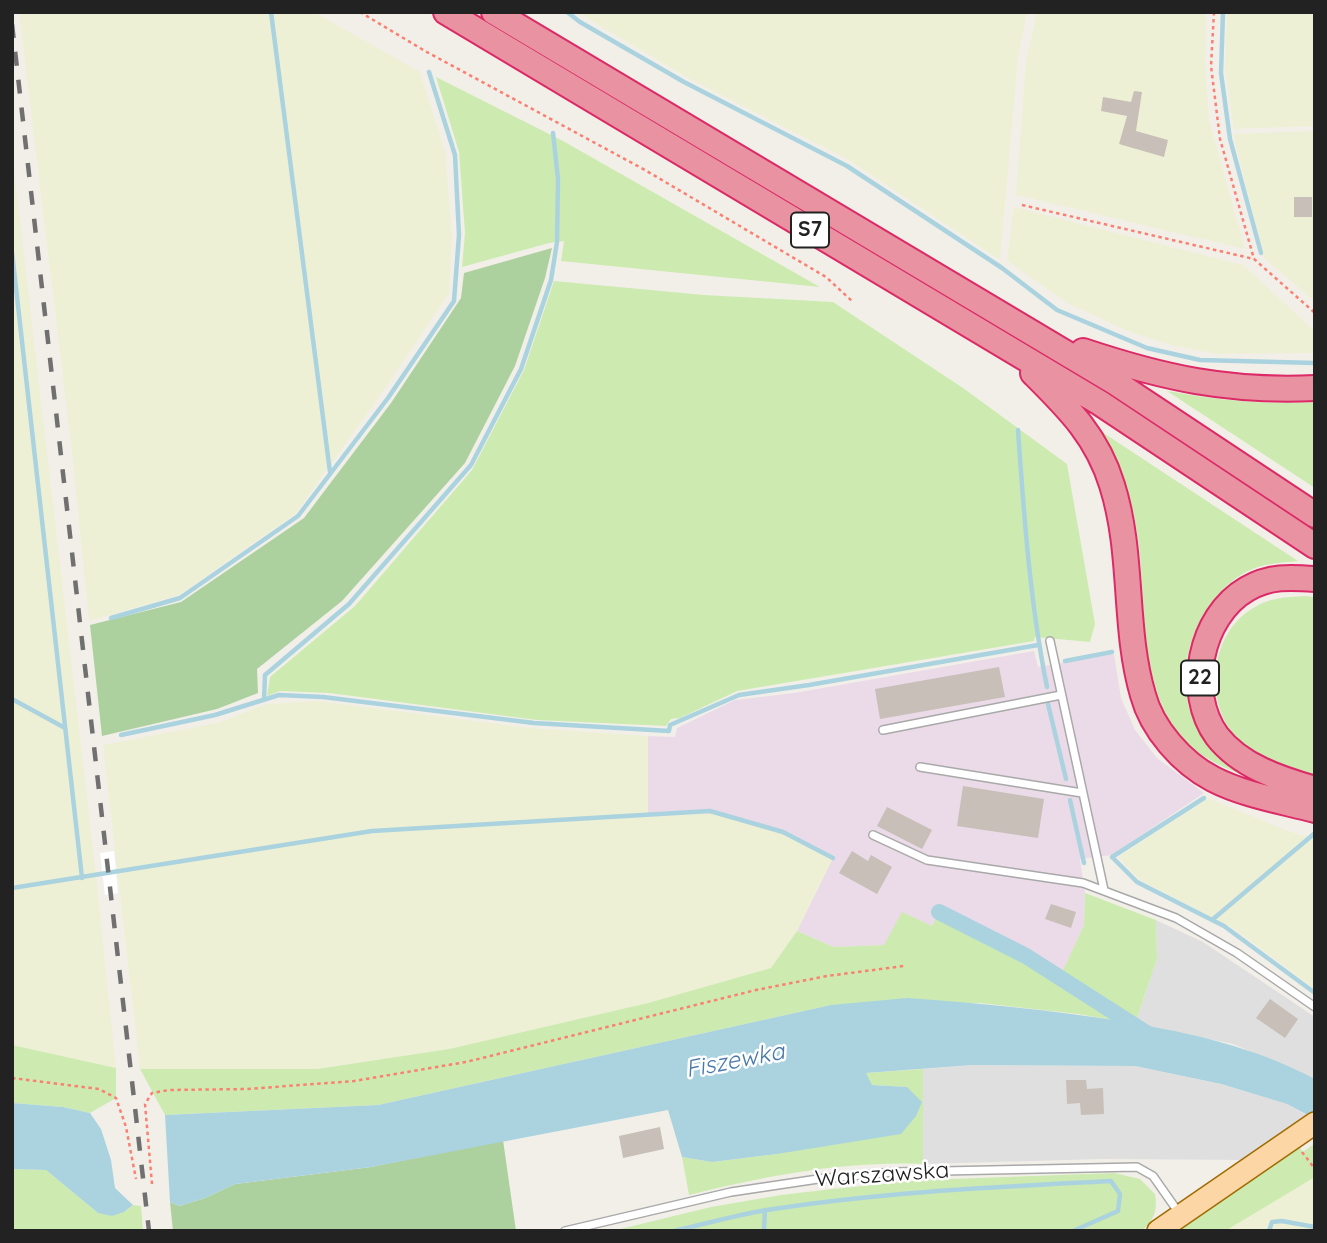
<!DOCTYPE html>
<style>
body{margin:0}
#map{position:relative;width:1327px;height:1243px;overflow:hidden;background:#f2efe9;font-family:Quicksand,sans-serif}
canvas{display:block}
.frame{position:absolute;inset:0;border:14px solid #222;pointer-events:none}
</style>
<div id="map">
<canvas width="1327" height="1243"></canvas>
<div class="frame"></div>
</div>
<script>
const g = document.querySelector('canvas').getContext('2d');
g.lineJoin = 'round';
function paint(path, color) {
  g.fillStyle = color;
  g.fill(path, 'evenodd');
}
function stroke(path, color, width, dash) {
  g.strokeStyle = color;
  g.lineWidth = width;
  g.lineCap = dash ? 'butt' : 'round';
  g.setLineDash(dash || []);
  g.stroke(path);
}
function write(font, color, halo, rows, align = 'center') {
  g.font = font + ' Quicksand,sans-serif';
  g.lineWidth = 5;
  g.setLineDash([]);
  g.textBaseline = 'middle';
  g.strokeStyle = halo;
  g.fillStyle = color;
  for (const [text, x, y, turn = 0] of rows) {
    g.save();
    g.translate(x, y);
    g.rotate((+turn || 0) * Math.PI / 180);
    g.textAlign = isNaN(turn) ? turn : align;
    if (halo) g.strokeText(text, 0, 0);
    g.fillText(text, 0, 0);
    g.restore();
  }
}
const residential = new Path2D(`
 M1156,920l47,22 112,75v62l-82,-35 -98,-20 22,-65z
 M972,1065l163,1 85,18 67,20 21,12 -62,44 -143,-1 -180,5v-95z`);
const industrial = new Path2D(`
 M1034,651l4,16 76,-13 7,44 14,32 22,28 47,35 -92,62 -32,4 5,34 -1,32 -24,53 -34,-22 -86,-44 -8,14 -47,19 -51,2 -37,-16 36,-74 -186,-42 1,-79 27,1 2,-9 58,-28 59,-7z`);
const farmland = new Path2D(`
 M19,12h295l106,60 25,80 7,83 -3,58 -68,101 -86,120 -116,81 -90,26 -17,-169z
 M577,12h450l-9,45 -18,203 -151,-100 -161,-82z
 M1037,12h169l-1,50 4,58 36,129 -229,-54 10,-133z
 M1227,12h86l1,114 -80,3 -9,-61z
 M1313,131l2,93v78l-51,-44 -31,-124z
 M12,151l84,724 20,193 -104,-23z
 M1014,207l229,58 72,66v22l-98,1 -43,-8 -44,-14 -61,-28 -62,-43z
 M319,701l210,27 119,8v79l62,-4 73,21 50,26 -36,73 -26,37 -123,35 -199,46 -132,20h-177l-37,-324 118,-23 45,-18z
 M1208,798l80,33 27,8v150l-82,-61 -93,-48 -22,-23z
 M1315,1177v54h-90l3,-3z`);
const grass = new Path2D(`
 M436,77l127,64 257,146 -259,-26 3,-20 -15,2 -87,24 3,-34 -6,-81z
 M554,281l150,14 129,7 130,86 104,76 28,160 -5,18 -55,-5 -1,4 -297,50 -57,27 -9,1 -5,7 -129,-6 -208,-27 -49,-2 -13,5 3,-19 85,-71 117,-136 52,-100z
 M1167,391c51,9 96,14 148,11v86z
 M1102,432l196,129c-18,2 -35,2 -52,11 -51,28 -77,102 -49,155 14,27 37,41 63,55 -30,-12 -60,-23 -83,-47 -4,-5 -7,-13 -10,-19 -28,-54 -21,-119 -29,-178 -5,-38 -18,-72 -36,-106z
 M1304,596l11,1v180c-26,-8 -58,-17 -77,-37 -34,-36 -30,-105 15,-132 16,-10 33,-11 51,-12z
 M1085,893l71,27 1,39 -22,65 -57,-10 -98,-11 -149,2 -453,100 -213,10 -25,-46h177l132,-20 199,-46 123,-35 26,-37 37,16 50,-2 18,-33 30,14 7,-14 87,44 34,21 24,-52z
 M12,1045l104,23v30l-26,15 -27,-6 -51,-4z
 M923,1069v95c-80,-3 -157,12 -234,31l-7,-38 30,5 65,-8 130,-67 -36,-2 -6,-12z
 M1297,1143l6,9 12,-9v34l-90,54h-52z
 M12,1169l34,1 52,43 26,-1 9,-7 8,1 2,25h-131z
 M1114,1173l26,6 15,15c3,15 -1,28 -14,37h-529l99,-24 70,-12 51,-6 91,-9z`);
const forest = new Path2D(`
 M552,248l-7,30 -30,88 -50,97 -123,138 -85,68 1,24 -41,16 -115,27 -12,-111 91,-23 123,-84 87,-115 70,-105 3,-25z
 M503,1140l13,91h-343l-3,-29 9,4 26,-8 30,-14 136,-17z`);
const water = new Path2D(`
 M907,998c73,5 146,12 219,24 69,12 125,24 189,57v40l-28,-15 -66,-20 -86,-18 -163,-1 -106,8 6,12 35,2 15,15 -6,14 -15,18 -124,20 -65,8 -30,-5 -14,-47 -297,57 -136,17 -30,14 -26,8 -9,-4 -5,-87 213,-10 453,-100z
 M12,1103l51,4 27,6 11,16 10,31 4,28 18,17 -9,7 -12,4 -14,-3 -52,-43 -34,-1z`);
const pier = new Path2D(`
 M114,851l4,42 -13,2 -5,-42z`);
const stream = new Path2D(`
 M271,12l59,460
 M567,12l13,10 104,60 163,84 155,102 55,42 90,38 53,12 115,3
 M1223,12l-2,61 9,66 31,114
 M12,252l70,626
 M1018,430c6,86 12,173 29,257
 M111,618l69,-20 118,-82 90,-118 66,-97 5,-66 -4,-80 -26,-83
 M1065,661l47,-9
 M12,699l53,29
 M264,700l1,-25 84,-71 122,-139 50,-96 30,-89 6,-38 1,-63 -5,-46
 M1048,704l18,75
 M121,735l94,-20 64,-20 44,2 211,26 135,8 1,-6 69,-30 70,-10 229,-40
 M1204,798l-92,59 25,25 87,44 91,67
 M1070,800l14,63
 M12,888l360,-57 338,-20 73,21 50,26
 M1212,920l103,-87
 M674,1231c31,-7 62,-16 93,-21 114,-18 229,-23 344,-29l9,13 -2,17 -45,20
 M764,1231l1,-21
 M1269,1231l3,-9 10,-1 33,6`);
const canal = new Path2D(`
 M939,912l87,44 125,80`);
const building = new Path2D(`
 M1134,91l8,1 -6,39 32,9 -4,17 -45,-13 8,-28 -26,-5 2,-14 28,5z
 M1294,197h18v20h-18z
 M999,667l6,30 -125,22 -5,-30z
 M963,786l81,13 -6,39 -81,-12z
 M887,807l45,23 -10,19 -45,-23z
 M852,851l16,10 3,-6 21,12 -15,27 -38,-21z
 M1051,904l25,8 -5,16 -26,-9z
 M1270,999l28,20 -13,19 -29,-20z
 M1066,1080h20l1,9 16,-1 1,26 -23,1 -1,-12 -13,1z
 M660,1127l4,22 -41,9 -4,-22z`);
const path = new Path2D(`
 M360,12l65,39 220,119 181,107 27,25
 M1214,12l-3,54 9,73 34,120
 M1022,205l232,54 61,54
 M12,1078l87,11 17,9 10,29 10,52
 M1302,1152l13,17
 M152,1184l-7,-80 7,-11 17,-3 78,-1 107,-8 112,-19 290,-72 71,-14 77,-10`);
const service = new Path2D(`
 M1050,641l54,249
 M883,730l178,-35
 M920,767l162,26
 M873,835l54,25 156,23 93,35 61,35 78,54
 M565,1231l166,-39 87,-13 76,-7 243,-5 16,9 26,37`);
const primary = new Path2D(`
 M1158,1231l157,-108`);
const motorway = new Path2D(`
 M446,12l654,391 215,143
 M494,12l622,371 199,132
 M1083,351c81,27 145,41 232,37
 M1033,373c35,35 64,63 79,112 22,69 11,143 31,210 9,34 39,68 70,84 31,16 68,22 102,31
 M1315,579c-25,-2 -46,-3 -68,10 -47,27 -62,103 -30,147 23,30 63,43 98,53`);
const rail = new Path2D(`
 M12,24l137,1207`);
const shields = [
 [810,230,38],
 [1200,678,38]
];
const shieldNames = [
 ["S7",810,230],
 ["22",1200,678]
];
const streetNames = [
 ["Warszawska",882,1175,-4]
];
const waterNames = [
 ["Fiszewka",735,1061,-11]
];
paint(residential, '#e0dfdf');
paint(industrial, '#ebdbe8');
paint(farmland, '#eef0d5');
paint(grass, '#cdebb0');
paint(forest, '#add19e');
paint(water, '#aad3df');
paint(pier, '#fff');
stroke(stream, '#aad3df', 4.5);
stroke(canal, '#aad3df', 16);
paint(building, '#c7bfb8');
stroke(service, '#a9a9a9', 10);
stroke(primary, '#a06b00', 24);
stroke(motorway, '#dc2a67', 28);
stroke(path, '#fa8072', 2.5, [3.5, 3.5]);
stroke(service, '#fff', 7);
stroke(primary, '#fcd6a4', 21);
stroke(motorway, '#e892a2', 24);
stroke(rail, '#707070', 4.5, [14, 14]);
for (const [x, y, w] of shields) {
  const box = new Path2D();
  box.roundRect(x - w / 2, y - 17.5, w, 35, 5);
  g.fillStyle = '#fff';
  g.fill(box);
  stroke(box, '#222', 2);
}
write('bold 21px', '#222', null, shieldNames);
write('23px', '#222', '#fff', streetNames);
write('italic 24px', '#4a7aab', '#fff', waterNames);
</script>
